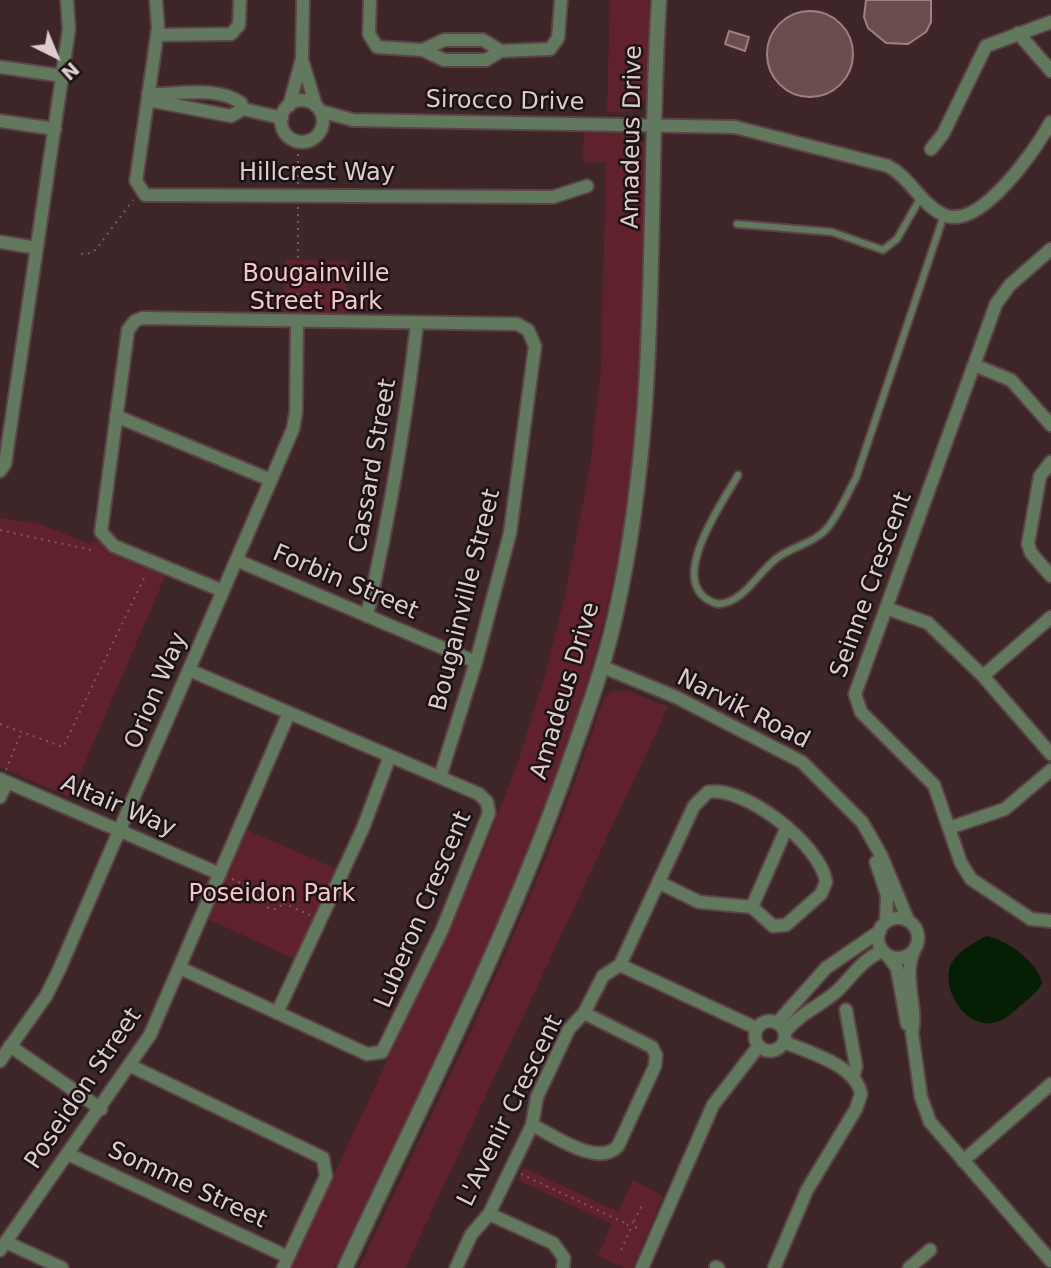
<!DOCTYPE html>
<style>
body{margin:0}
#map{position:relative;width:1051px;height:1268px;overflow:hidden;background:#3e2528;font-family:"DejaVu Sans",sans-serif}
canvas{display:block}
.north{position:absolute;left:21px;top:21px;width:70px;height:70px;-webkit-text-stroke:5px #1d1213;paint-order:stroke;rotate:137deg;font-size:19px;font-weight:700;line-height:28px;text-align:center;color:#decdce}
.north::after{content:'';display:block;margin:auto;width:24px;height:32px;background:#decdce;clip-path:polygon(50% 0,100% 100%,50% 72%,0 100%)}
</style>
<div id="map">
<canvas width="1051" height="1268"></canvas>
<div class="north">N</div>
</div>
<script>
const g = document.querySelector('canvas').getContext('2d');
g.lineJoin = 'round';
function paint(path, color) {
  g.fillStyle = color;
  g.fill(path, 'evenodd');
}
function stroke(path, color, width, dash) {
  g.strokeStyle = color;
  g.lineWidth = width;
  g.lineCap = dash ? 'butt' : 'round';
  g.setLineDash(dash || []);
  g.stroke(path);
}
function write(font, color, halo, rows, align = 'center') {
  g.font = font + ' "DejaVu Sans",sans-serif';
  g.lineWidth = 5;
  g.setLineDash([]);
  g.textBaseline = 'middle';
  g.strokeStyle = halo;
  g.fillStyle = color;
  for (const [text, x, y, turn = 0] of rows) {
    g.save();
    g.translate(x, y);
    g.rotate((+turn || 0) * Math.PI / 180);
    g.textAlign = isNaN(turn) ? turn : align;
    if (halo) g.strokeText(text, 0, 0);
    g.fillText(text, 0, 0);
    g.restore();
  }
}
const green = new Path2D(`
 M610,0h39l-2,96c-8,19 -22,17 -40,16z
 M584,131c20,0 56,-7 62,17 -3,136 -3,272 -28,407 -48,253 -174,482 -283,713h-44l186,-401 39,-99 28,-89 22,-88 24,-125 11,-96 5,-208h-23z
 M285,260l62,1 -1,56 -62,-1z
 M0,518l40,6 49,20 10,-4 9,8 59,24 -97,225 -70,-30z
 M627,690l41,17 -263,561h-46c88,-187 181,-371 244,-568l8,-8z
 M244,829l95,41 -42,90 -91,-42z
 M524,1168l94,44 15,-32 30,16 -30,72h-9l-26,-12 14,-32 -94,-44z`);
const water = new Path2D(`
 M986,936c20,3 52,26 56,47 -4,9 -14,16 -22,23 -8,7 -16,15 -27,17 -29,5 -54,-37 -41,-61 8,-12 22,-19 34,-26z`);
const building = new Path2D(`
 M866,0h65v22l-5,10 -18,12 -22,-1 -18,-15 -4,-11z
 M767 54a43 43 0 1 1 86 0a43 43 0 1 1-86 0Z
 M729,31l20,6 -4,14 -20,-7z`);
const path = new Path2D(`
 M298,184v-30
 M81,254l11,-1 5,-5 36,-48
 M298,258v-51
 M297,309l1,-45
 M0,530l91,20 4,-3
 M0,724l63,23 83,-173
 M6,770l15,-37
 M232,879l30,14
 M262 898a11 11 0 1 1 22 0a11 11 0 1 1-22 0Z
 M283,903l27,12
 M521,1174l106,50
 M634,1221l9,-18
 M621,1250l9,-20 6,-2 -2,-6 -7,2 3,6`);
const service = new Path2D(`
 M737,224l95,8 51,18 14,-11 24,-42
 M738,475c-16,29 -77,113 -20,129 27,-2 39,-31 59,-46 17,-13 38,-14 52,-32 11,-14 18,-32 27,-48l88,-263`);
const minor = new Path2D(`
 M156,0l2,28 -22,153 9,14 408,2 34,-11
 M370,0l-1,34 8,13 46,3 21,10h42l15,-9
 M1018,33l33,38
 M157,35l74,-1 8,-9 1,-25
 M423,50l21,-10h39l18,11 49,-2 8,-11 3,-38
 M303,63l13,43
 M0,67l63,9
 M148,94c29,1 68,-9 93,9l2,6 39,9
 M148,100l83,16 12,-7
 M281 121a21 21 0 1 1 42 0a21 21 0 1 1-42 0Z
 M289,106l13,-47 1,-59
 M320,111l33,9 382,7 153,39c22,11 33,39 56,49 37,16 92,-67 107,-93
 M0,121l55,8
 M931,149l12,-15 43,-88 65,-24
 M0,242l37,6
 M1051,249l-41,36 -14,19 -141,390 6,18 73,73 27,78 10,16 60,40 20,2
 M974,365l37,15 40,45
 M116,416l155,64
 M1051,462l-11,14 -12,68 3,9 20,23
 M0,471l5,-7 64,-435 -2,-29
 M236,560l240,102
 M223,591l-109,-45 -13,-14 27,-202 7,-9 7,-3 375,6 11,6 7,16 -25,187 -34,129 -36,115
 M886,608l42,15 55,53 68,78
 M367,616c22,-98 39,-194 50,-293
 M603,667l73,30 126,65 60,60 19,33 27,65
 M983,676l68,-59
 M0,779l220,95
 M0,797l7,-15
 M949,828l56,-19 46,-39
 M876,862l11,33 -1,27
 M752,907l35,-80
 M878 938a20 20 0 1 1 40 0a20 20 0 1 1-40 0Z
 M914,951c-12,26 4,55 -2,82l9,64 9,25 121,139
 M887,955l10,13 10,56
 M620,965l74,-159 14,-14c36,-7 113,53 118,90l-5,12 -35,31 -13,1 -21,-19 -53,-5 -39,-19
 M180,968l187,86 15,-2 60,-122 47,-117 -2,-11 -8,-8 -290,-124
 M846,1010l10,56 -3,12
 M277,1013l86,-185 27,-72
 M755 1036a15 15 0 1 1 30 0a15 15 0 1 1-30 0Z
 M777,1023l49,-55 54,-37
 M785,1032c16,-20 34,-25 52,-41 15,-14 26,-33 46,-40
 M10,1046l91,63
 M0,1061l46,-65 13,-26 234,-541 3,-17 1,-91
 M131,1066l192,92 3,18 -43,92
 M532,1125c22,10 66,43 86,21l37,-80 1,-11 -4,-8 -68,-34
 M68,1154l220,103
 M963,1161l88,-77
 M489,1214l64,29 11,15 -1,10
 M6,1242l56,26
 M0,1250l150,-215 139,-322
 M716,1267l2,1
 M456,1268l15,-33 18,-21 43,-89 5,-28 32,-68 15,-16 19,-37 17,-11 136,63
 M642,1268l71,-163 45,-58
 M774,1268l33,-78 49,-81 5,-15c-5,-29 -53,-42 -77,-52
 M909,1268l21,-18`);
const tertiary = new Path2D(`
 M345,1268c78,-167 163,-331 224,-505 17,-48 35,-96 46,-146 47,-205 31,-409 44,-617`);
const streetNames = [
 ["Sirocco Drive",505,102,1],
 ["Amadeus Drive",633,137,-89],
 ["Hillcrest Way",317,174],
 ["Cassard Street",374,466,-80],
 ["Forbin Street",345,583,23],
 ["Seinne Crescent",872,585,-70],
 ["Bougainville Street",466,600,-76],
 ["Orion Way",157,691,-67],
 ["Amadeus Drive",566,691,-73],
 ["Narvik Road",743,710,27],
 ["Altair Way",118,807,23],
 ["Luberon Crescent",424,910,-67],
 ["Poseidon Street",84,1089,-56],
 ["L'Avenir Crescent",511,1111,-64],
 ["Somme Street",187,1186,25]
];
const parkNames = [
 ["Bougainville",316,275],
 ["Street Park",316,303],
 ["Poseidon Park",272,895]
];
paint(green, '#5f222d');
paint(water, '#041f01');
paint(building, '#684c4e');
stroke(building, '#9f8183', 2);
stroke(service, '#5b4346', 10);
stroke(minor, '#5b4346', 16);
stroke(tertiary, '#5b4346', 18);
stroke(path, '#735d5f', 2, [2, 5]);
stroke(service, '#62795e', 6);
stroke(minor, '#62795e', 12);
stroke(tertiary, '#62795e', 14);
write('24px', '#decdce', '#1d1213', streetNames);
write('24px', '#f6c6ca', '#1d1213', parkNames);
</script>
